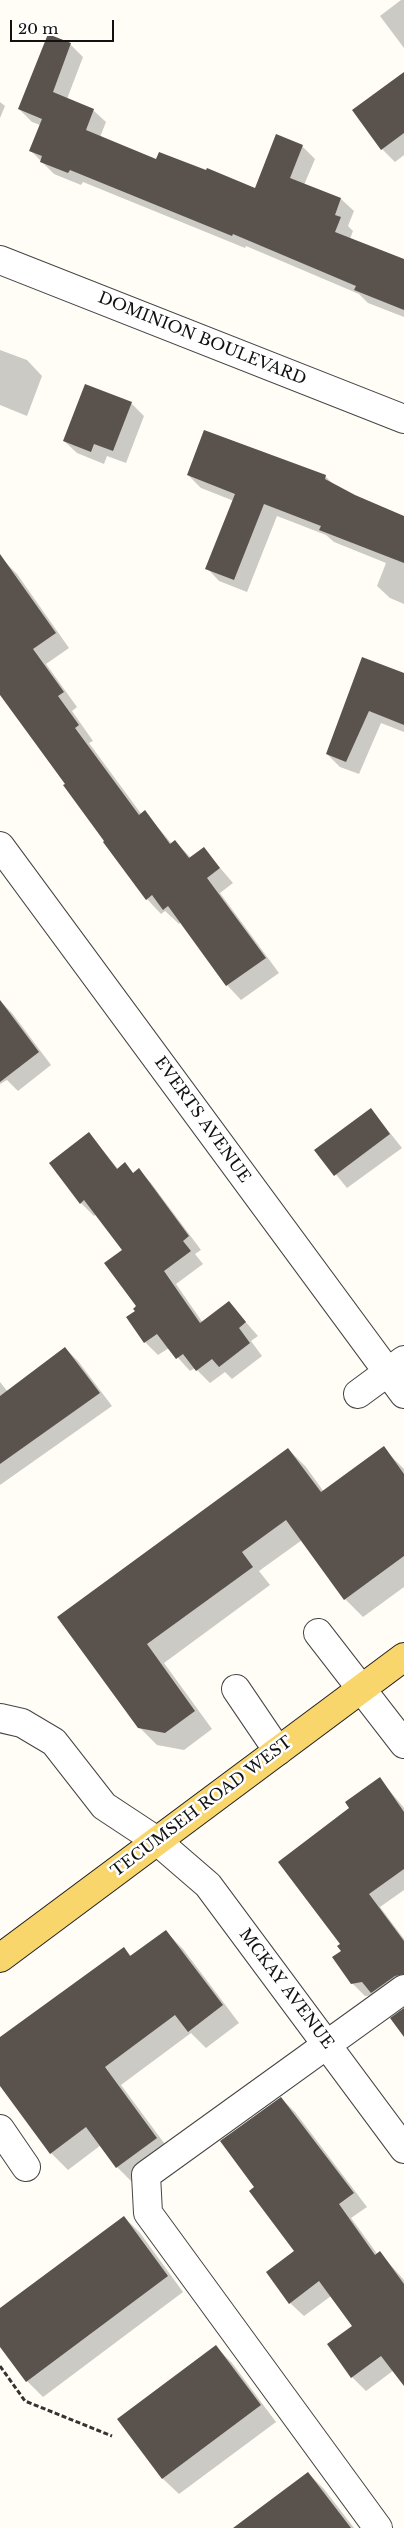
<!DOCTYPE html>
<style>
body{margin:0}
#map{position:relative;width:404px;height:2528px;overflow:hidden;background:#fffdf5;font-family:"Libre Baskerville",serif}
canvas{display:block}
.scale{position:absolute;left:10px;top:20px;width:104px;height:22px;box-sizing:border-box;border:2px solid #111;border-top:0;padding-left:6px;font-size:15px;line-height:18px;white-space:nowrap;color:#111;-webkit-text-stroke:4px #fff;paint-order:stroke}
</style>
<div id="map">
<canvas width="404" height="2528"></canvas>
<div class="scale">20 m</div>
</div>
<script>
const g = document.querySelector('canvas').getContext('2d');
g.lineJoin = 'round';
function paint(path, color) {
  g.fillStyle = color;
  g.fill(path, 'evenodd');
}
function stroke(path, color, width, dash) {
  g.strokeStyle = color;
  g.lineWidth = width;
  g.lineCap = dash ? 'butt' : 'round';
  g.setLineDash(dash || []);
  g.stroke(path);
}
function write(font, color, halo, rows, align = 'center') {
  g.font = font + ' "Libre Baskerville",serif';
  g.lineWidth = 5;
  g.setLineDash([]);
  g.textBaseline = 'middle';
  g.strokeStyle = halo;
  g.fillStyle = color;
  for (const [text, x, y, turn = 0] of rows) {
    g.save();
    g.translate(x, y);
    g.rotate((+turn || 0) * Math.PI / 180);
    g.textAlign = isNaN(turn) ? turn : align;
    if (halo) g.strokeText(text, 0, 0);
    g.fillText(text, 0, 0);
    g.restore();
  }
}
const shadow = new Path2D(`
 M401,0h3v48l-24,-32z
 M70,44l13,13 -16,42 26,11 13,12 -6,15 57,23 99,30 46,-44 13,13 -11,26 37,14 13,12 -6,15 5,5 -3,8 54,22v56l-36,-14 -9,-9 -113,-48 -1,2 -162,-66 -2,3 -27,-11 -24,-24 10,-25 -8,-3 -13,-13z
 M404,74v81l-9,7 -13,-13 -28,-38z
 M0,102l5,4 -5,12z
 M0,350l27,10 15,16 -15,40 -27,-11z
 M131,403l13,13 -18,47 -19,-7 -3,8 -27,-11 -13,-12z
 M188,475l137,1 9,9 21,11 49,21v87l-14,-6 -13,-12 9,-23 -52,-21 -8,-7 -49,-19 -30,76 -28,-11 -12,-13 27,-67 -33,-13z
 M2,559l15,15 52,74 -23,16 31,43 -5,4 21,30 -4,2 53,72 3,-3 27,32 3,-3 16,17 13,-9 29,34 -13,10 59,80 -38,27 -14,-15 -46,-63 -2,2 -14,-13 -4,3 -14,-15 -80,-115 -67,-111v-112z
 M404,674v58l-23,-9 -22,51 -19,-7 -13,-13z
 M0,1001l12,12 39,52 -33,26 -11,-11 -7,4z
 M371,1109l31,39 -55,40 -31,-38z
 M89,1134l29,35 7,-5 9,10 5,-4 12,13 50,67 -6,4 8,10 -27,20 27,39 26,-20 29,33 -7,5 11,15 -30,23 -7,-7 -15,11 -15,-15 -5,3 -21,-23 -11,7 -13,-13 -17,-25 8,-6 2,-4 -14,-57 -28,-36 -2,2 -13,-13 -30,-40z
 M65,1348l13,13 34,45 -112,79v-103l8,10z
 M383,1448l21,21v118l-41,30 -18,-18 -43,-59 -43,31 11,14 -106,78 48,66 -28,21 -27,-5 -18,-18 -81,-109 230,-169 18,18 18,25z
 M380,1779l24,29v82l-24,17 24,32v54l-39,3 -13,-13 -10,-39 9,-136z
 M166,1932l17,17 56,74 -33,25 -15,-15 -70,52 52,70 -39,29 -17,-17 -16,-22 -33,25 -17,-17 -51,-69v-45l124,-91 8,9z
 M281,2098l14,14 72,95 -16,11 27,37 2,-2 24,27v104l-10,-14 -28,21 -14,-14 1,-51 -22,-30 -27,20 -14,-13 6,-52 -40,-64z
 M124,2217l16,16 43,59 -140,105 -16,-16 -27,-36v-36z
 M216,2347l16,16 44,59 -97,72 -17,-16z
 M308,2473l16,16 30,39h-119z`);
const building = new Path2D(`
 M48,34l23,9 -18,49 41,17 -8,21 70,29 3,-7 47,18 1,-2 48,20 21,-54 27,11 -13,33 51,20 -6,17 6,2 -6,15 69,27v51l-50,-20 2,-4 -123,-52 -1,2 -162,-66 -2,3 -28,-11 2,-6 -13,-5 13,-32 -24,-10z
 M404,72v61l-23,17 -29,-40z
 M85,384l47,18 -19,49 -19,-7 -3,8 -28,-11z
 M204,430l122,45 -1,4 30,16 49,21v47l-85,-33 2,-4 -57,-22 -30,76 -29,-11 30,-75 -48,-19z
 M0,554l56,79 -23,16 31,43 -6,4 21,29 -4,3 64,87 6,-5 25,34 5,-4 14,18 15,-11 16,21 -13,10 59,80 -40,28 -58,-80 -5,4 -11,-15 -6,5 -43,-58 1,-1 -41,-56 2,-1 -65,-89z
 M362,657l42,16v52l-35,-14 -23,51 -20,-8z
 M0,1000l39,52 -39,30z
 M371,1108l19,26 -56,42 -20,-26z
 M89,1132l28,37 8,-7 8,11 6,-5 50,68 -6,5 8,10 -27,20 36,52 29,-22 17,21 -7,6 11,15 -31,24 -7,-8 -16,12 -13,-17 -7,5 -19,-25 -13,9 -18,-26 9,-6 -2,-2 3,-3 -32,-43 18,-13 -38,-50 -4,4 -31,-41z
 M65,1347l35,46 -100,71v-68z
 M384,1446l20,28v82l-60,44 -58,-80 -44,32 11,15 -106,77 48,67 -30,22 -27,-5 -81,-111 231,-169 33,44z
 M380,1777l24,35v57l-35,25 35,47v33l-9,2 -24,17 -9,-11 -11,2 -19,-27 9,-6 -4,-5 3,-2 -62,-82 71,-54 -4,-6z
 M166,1930l57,75 -35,27 -13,-17 -70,52 52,71 -41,30 -30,-41 -36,27 -50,-68v-49l124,-90 6,9z
 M404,2008v29l-14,-19z
 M281,2097l73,96 -15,11 36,51 5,-4 24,33v102l-23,-30 -30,22 -24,-34 25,-18 -33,-45 -30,23 -23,-32 28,-21 -45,-60 5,-4 -34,-46z
 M124,2216l44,60 -142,106 -26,-35v-39z
 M216,2345l45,60 -99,74 -45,-60z
 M308,2472l43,56h-118z`);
const path = new Path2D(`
 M0,2366l25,35 87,35`);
const minor = new Path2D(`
 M0,260l404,159
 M0,846l404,548
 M358,1394l46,-34
 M318,1633l86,111
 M236,1689l42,62
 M0,1718l22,5 32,19 50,64 53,35 51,44 196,264
 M0,2129l26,38
 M378,2528l-230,-315 -2,-38 258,-186`);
const major = new Path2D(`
 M0,1958l404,-301`);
const streetNames = [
 ["DOMINION BOULEVARD",202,339,22],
 ["EVERTS AVENUE",202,1120,54],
 ["TECUMSEH ROAD WEST",202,1807,-37],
 ["MCKAY AVENUE",286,1989,53]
];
paint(shadow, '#0003');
paint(building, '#5a524d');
stroke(minor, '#444', 30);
stroke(major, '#222', 30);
stroke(path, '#333', 3, [5, 2.5]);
stroke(minor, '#fff', 28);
stroke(major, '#f9d66b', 28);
write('16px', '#111', '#fff', streetNames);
</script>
